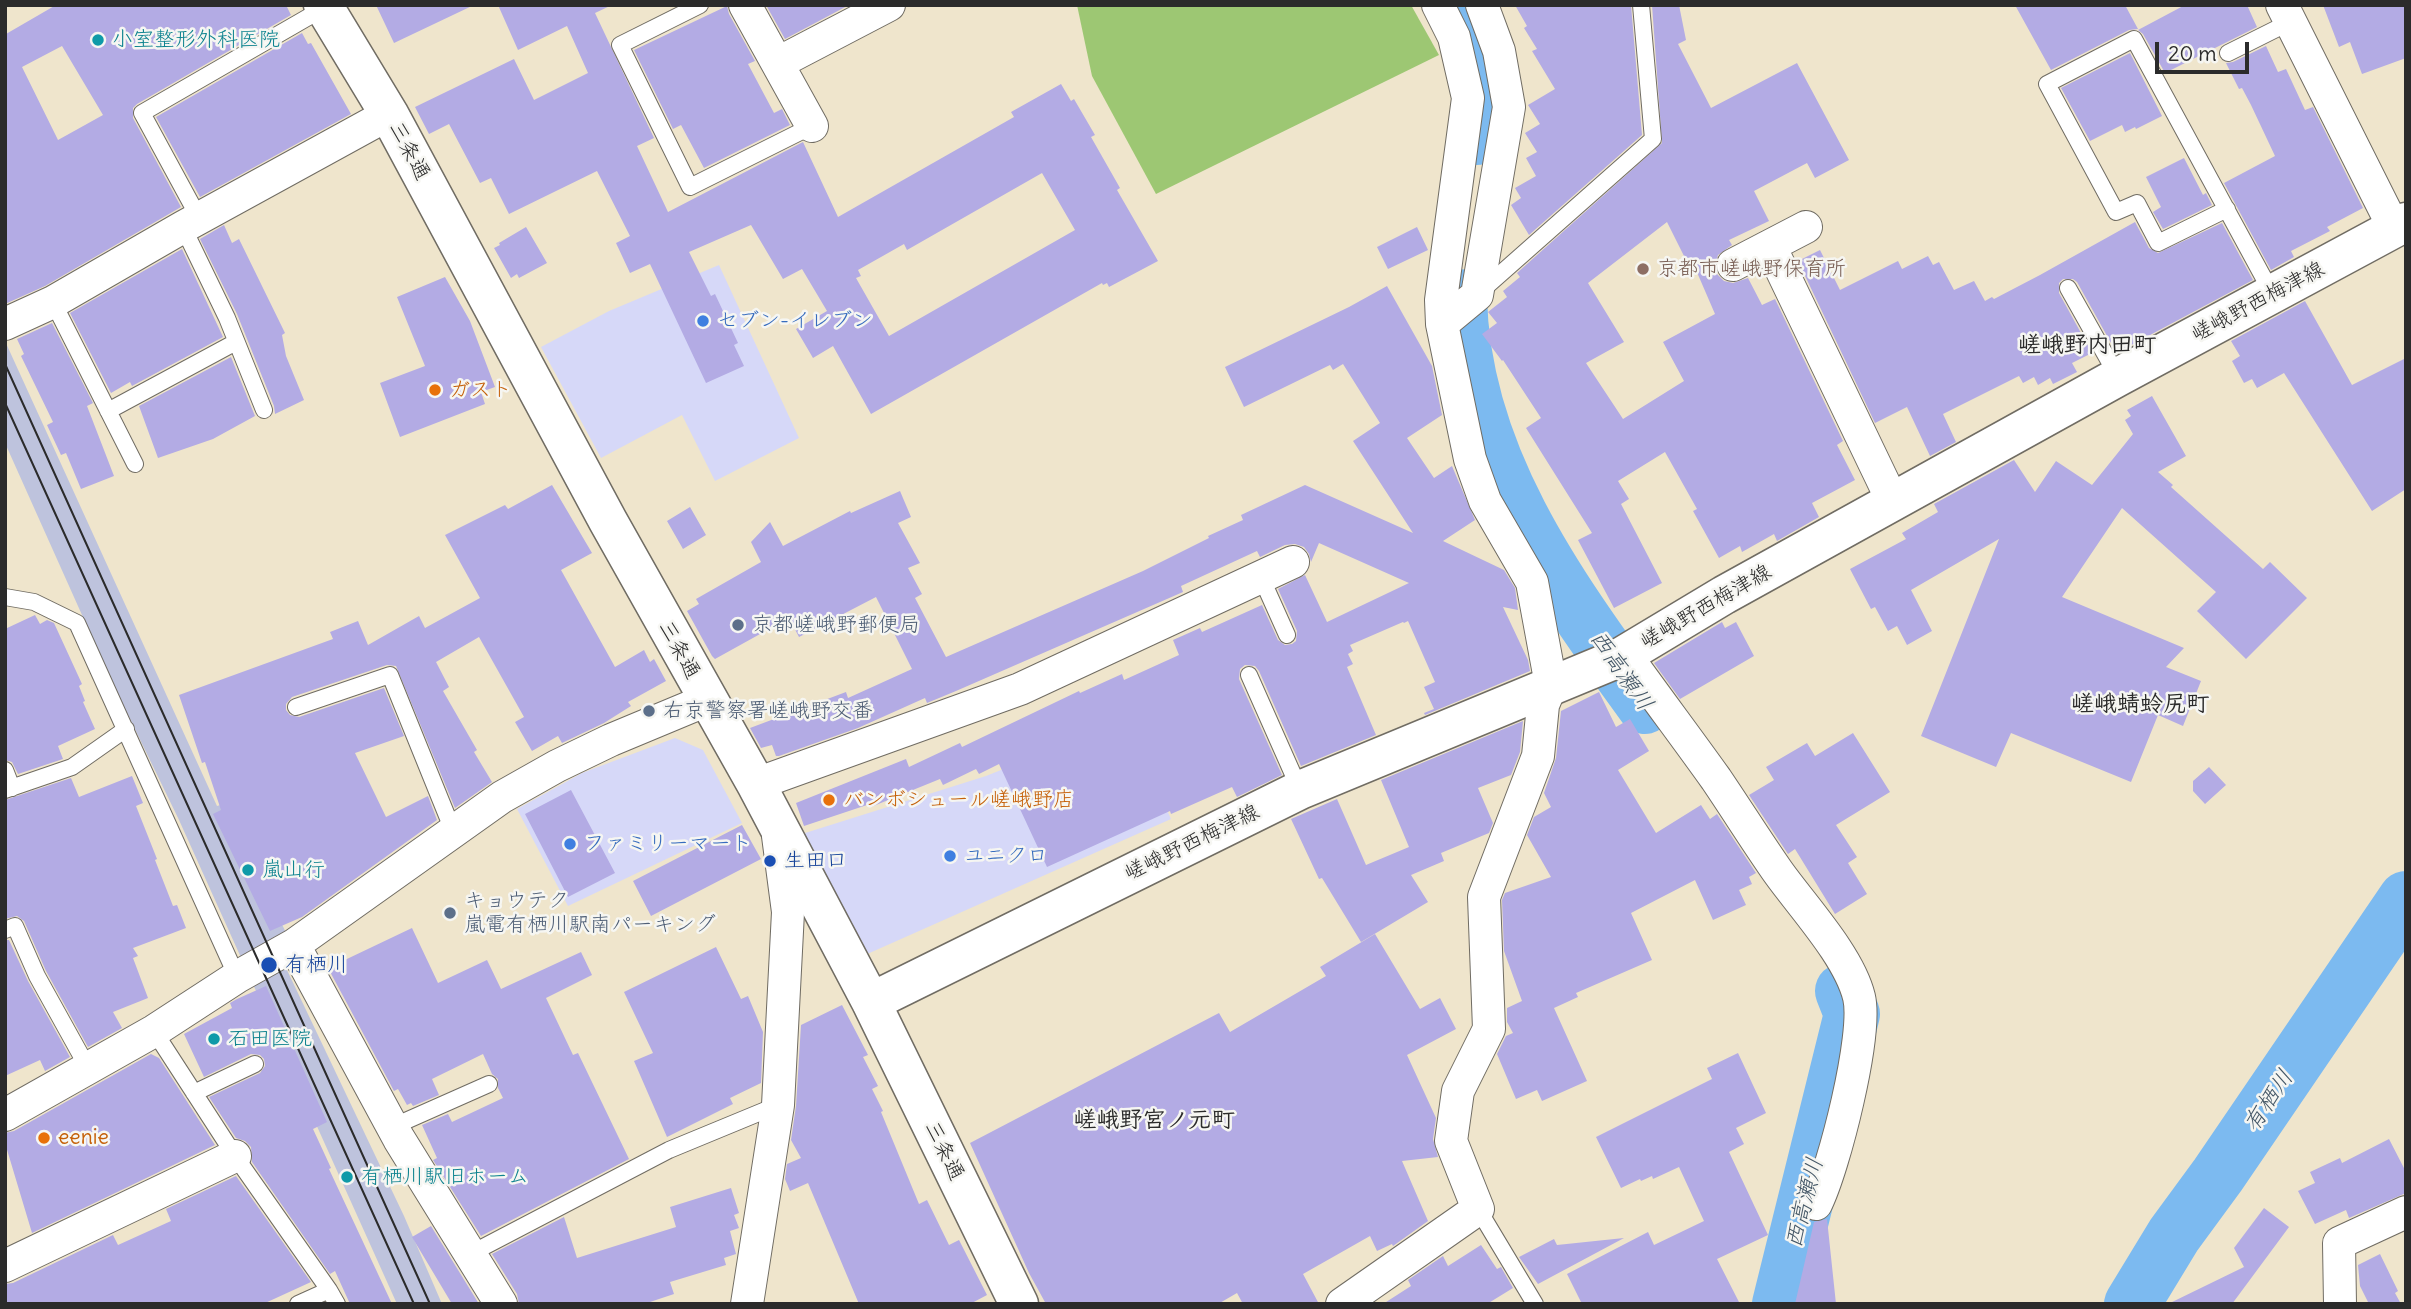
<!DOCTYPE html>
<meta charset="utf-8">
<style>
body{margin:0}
#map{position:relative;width:2411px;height:1309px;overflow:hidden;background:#efe5cc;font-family:Delius,sans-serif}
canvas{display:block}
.frame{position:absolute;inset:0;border:7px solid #2b2b2b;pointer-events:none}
.scale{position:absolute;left:2155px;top:42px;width:94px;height:32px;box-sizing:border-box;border:4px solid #2b2b2b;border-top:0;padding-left:9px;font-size:21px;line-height:24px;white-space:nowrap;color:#2b2b2b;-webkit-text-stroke:5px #f6f6f2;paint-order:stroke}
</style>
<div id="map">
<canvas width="2411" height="1309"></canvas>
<div class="frame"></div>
<div class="scale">20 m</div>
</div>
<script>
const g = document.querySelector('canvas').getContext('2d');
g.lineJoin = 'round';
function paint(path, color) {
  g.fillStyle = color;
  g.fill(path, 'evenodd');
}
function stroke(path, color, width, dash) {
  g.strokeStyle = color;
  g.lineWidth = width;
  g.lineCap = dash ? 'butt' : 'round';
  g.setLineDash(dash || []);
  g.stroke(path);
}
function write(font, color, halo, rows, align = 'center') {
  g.font = font + ' Delius,"Klee One",sans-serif';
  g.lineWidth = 5;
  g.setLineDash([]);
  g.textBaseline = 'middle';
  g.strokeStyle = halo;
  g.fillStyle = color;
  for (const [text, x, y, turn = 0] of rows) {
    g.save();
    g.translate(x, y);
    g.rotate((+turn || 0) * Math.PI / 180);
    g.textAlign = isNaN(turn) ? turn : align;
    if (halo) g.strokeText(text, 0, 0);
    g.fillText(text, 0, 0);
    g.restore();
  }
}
const built = new Path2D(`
 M719,265l80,173 -84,43 -33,-66 -81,43 -60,-111 68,-36z
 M1126,720l45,99 -306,136 -63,-121 184,-58z
 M675,738l28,12 39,73 -174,83 -51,-97 65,-36z`);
const industrial = new Path2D(`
 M5,341l212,465 7,-2 65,135 -12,10 127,267 38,88h-45l-218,-484 -67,-138 -107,-239z`);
const green = new Path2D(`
 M1077,5h334l28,50 -283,139 -64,-118z`);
const river = new Path2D(`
 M1455,5c5,10 11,20 15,31 13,30 11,69 7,101
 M1459,297c3,157 97,287 186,409
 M1780,1304l72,-290 -9,-23
 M2132,1304l42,-69 44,-60 188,-276`);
const building = new Path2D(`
 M56,5h230l5,10 -154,89 -4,4v10l48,89 -136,79 -40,18v-272l1,2zM62,46l41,69 -45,25 -36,-73z
 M376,5h98l-80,38z
 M498,5h114l-17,8 59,125 -17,8 31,66 135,-70 35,75 176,-100 -3,-5 50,-28 10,17 3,-2 21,36 -4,2 29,51 -3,2 41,71 -49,26 -2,-4 -4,2 -1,-2 -231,131 -38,-68 -20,12 -17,-29 31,-18 -25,-42 -19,10 -32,-54 -62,27 22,44 4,-2 23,49 -4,2 10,21 -38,17 -56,-119 -20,9 -14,-30 14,-7 -33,-65 -88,43 -18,-36 -11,5 -31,-59 -20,10 -14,-27 99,-48 20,41 54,-27 -21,-47 -49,24zM1042,173l33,57 -186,106 -33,-58 5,-2 -3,-6 46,-26 3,6z
 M766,5h83l-64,34z
 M1515,5h116l11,130 -113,100 -18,-30 10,-7 -6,-10 21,-12 -10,-18 11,-6 -12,-19 15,-9 -12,-19 27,-16 -23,-38 5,-2 -13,-21 3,-2z
 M1652,5h27l7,35 -8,4 33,64 86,-45 52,97 -34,18 -8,-15 -53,28 15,30 -40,19 3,5 -14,10 -3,10 2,9 7,7 9,2 15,-5 14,27 13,-6 68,142 -6,4 18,35 -43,23 7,14 -42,24 -3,-7 -32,18 -2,-6 -21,12 -26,-47 4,-2 -32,-57 -47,29 11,18 -8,5 41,79 -48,25 -36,-68 14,-7 -66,-105 15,-10 -38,-58 -1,1 -20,-27 15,-11 -9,-11 19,-15 -4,-6 17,-14 -3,-4 145,-130zM1667,222l25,50 4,-2 19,44 -52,28 21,39 -61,38 -37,-56 38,-21 -36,-59z
 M2015,5h110l13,24 -9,1 -78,40z
 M2185,5h62l10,22 -92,46 -22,-39 -5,-4z
 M2323,5h83v53l-44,16 -12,-32 -11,5z
 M727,6l2,8 26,47 -7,3 26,49 8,-4 8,16 -86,43 -23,-43 -8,4 -39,-79z
 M302,33l6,11 3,-1 40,71 -151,83 -44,-80z
 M2266,46l12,26 8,-3 19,41 8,-3 50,101 -36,19 3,4 -39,20 3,6 -23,13 -47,-87 51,-27 -24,-51 -9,-17 -3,1 -13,-26 7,-1z
 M2130,53l32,63 -26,13 -1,-2 -10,5 -3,-7 -32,16 -29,-53z
 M2184,158l19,37 3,-2 6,12 -49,24 -10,-17 8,-5 -15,-30z
 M2135,222l14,26 9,5 64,-30 31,57 -131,70 -6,-9 -5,2 -34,-61 -4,-3h-10l-4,4v10l33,60 -20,10 5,9 -24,12 -3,-6 -12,7 -4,-8 -11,6 -4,-7 -76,38 13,28 -26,14 -23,-49 -32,16 -77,-162 22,-11 20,40 58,-29 4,8 26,-13 5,9 6,-3 15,28 20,-9 11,20 7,-4 2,2 46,-24z
 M224,225l8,18 7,-4 46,94 -3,2 4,21 18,44 -29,14 -1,-8 -37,-92 -37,-75z
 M526,227l21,36 -28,15 -2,-4 -6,4 -17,-30 6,-3 -1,-2z
 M1417,227l11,23 -40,19 -11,-22z
 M182,249l41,88 -91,49 -2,-4 -19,11 -41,-80z
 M445,277l25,44 25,66 -14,5 4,12 -85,33 -20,-54 45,-17 -28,-69z
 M1387,286l45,80 10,49 -35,23 27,40 18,-12 23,54 -32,21 61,29 11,18 3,22 -15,-3 25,53 2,11 -105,44 -1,-2 10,-4 -10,-22 11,-5 -27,-61 -4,2 -1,-1 -53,23 3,6 -5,3 5,10 -6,3 29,68 -75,31 -42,-95 -4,-5 -10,-1 -5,4 -1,10 43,96 -45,22 -5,-10 -61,27 -1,-3 -123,56 -48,-103 -20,10 -3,-5 -33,16 -3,-6 -69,28 -1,-3 -66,22 -8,-23 110,-44 3,8 51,-24 2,4 117,-56 1,2 42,-19 2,6 55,-25 -6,-15 27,-12 2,4 60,-27 16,35 7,5 7,-1 4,-3 1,-10 -19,-42 27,-14 22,47 82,-39 -90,-40 -8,19 -2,-8 -5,-7 -9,-3 -10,1 -25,12 -3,-6 -76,35 2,6 -227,99 -29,12 -2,-5 -67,30 -79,28h-3l-4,-11 -11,3 -11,-20 96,-36 2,6 64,-29 -36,-72 -77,40 -10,-19 -74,41 -3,-3 -25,-45 12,-7 -3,-5 65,-37 -10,-20 19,-20 13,24 67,-35 1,2 49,-22 11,26 -13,6 22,40 -12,5 14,26 -7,4 31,59 197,-86 66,-33 -1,-2 35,-16 -2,-5 64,-30 108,48 -60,-92 27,-18 -37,-59 -10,6 -3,-5 -86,42 -19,-40 124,-60z
 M2305,301l47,84 54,-27v131l-34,22 -88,-138 -27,15 -5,-9 -8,4 -12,-22 8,-5 -9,-15z
 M52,323l41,80 -6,3 27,70 -33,13 -15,-36 -5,2 -14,-30 6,-3 -32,-66 3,-2 -7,-15z
 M231,357l24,59 -42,23 -55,19 -19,-52z
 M2152,396l34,60 -28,16 15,13 -2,2 92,82 7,-7 37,36 -61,61 -49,-48 19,-19 -94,-84 -60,89 122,51 -18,19 35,14 -18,45 -25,-11 -27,67 -120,-49 -15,34 -75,-31 78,-197 -88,51 21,41 -25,14 -10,-19 -9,5 -13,-24 -4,2 -21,-40 56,-30 -4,-6 36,-21 -4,-8 80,-44 21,32 21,-31 36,24 41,-51 -8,-14 6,-4 -4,-6z
 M552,485l40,68 -31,17 54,97 29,-17 6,12 4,-3 12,22 -38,21 3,4 -27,17 -42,20 -4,-7 -26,15 -17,-29 9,-5 -45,-80 -43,25 13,25 -6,4 34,59 -3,2 18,30 -37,26 -59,-142 -9,-1 -95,32 -6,7v6l4,5 9,2 85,-29 20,48 -49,17 31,64 42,-21 9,24 -135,97 -32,14 -57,-117 8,-4 -16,-48 -3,1 -23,-68 154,-56 -3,-7 28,-11 10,24 51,-29 6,12 55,-30 -35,-63 60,-30 3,4z
 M690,507l16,28 -23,14 -16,-28z
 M35,615l5,9 7,-4 7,3 28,61 -3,2 6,15 -2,1 12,27 -37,17 5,13 -45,15 -6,-12 -7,-2v-131z
 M1722,622l3,6 11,-6 18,34 -74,43 -26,-36z
 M1599,692l17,35 14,-8 19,32 -31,19 38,63 45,-28 9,14 7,-5 39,59 -7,4 3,7 -13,6 7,15 -33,15 -18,-40 -64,33 21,47 -76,33 2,4 -24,11 33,73 -45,20 -5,-11 -21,9 -19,-45 9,-18 7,-3 -6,-11v-14l15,-7 -18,-50 -2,-51 3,-7 46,-16 -24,-42 7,-18 17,-10 -7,-14 12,-35 5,-47z
 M1523,721l-3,31 -9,23 -33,13 15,35 -4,10 -48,20 3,8 -33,14 17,27 -67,40 -39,-64 -3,1 -28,-60 46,-20 29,66 43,-18 -28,-67z
 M1853,733l37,59 -54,33 21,32 -9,6 19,31 -32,20 -40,-65 -7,5 -39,-59 25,-15 -8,-13 41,-24 8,13z
 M2209,767l17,18 -21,19 -12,-13v-10z
 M132,776l11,27 -7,3 21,53 -2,1 18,46 4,-1 9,23 -53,20 5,8 -5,2 15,40 -35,14 9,16 -34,19 -42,-76 -22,-50 -7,-5 -12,3v-119l66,-22 8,19z
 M571,790l44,83 -47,24 -43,-83z
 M742,825l19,34 -110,57 -18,-35z
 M412,928l26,55 49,-23 14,29 80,-37 11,23 -46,23 27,57 5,-2 51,106 -148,77 -48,-76 4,-2 -15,-33 26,-11 4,8 51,-24 -5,-10v-9l-6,-5 -9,-20 -51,25 7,16 -26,11 -2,-3 -4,2 -9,-16 -4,2 -66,-123z
 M1375,934l45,75 20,-11 16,31 -49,26 29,63 -3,21 5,18 -36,4 26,60 -35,25 -1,-2 -15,7 -7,-15 -67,38 16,30h-76l-6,-11 -19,11h-172l-17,-31 -59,-130 249,-130 11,19 96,-56 -6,-9z
 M5,940h4l19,41 42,76 -25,14 -5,-11 -35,16z
 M716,947l25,52 7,-3 15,36 -2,51 -31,15 3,6 -66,33 -33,-76 19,-8 -29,-61z
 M266,986l61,136 -14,7 18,39 -2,1 63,135h-42l-15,-33 -5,3 -78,-112 -1,-15 -6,-6 -9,-3 -27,-41 51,-24 5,-7 -1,-7 -4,-4 -9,-1 -47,23 -20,-43 48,-26 -2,-5 7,-4z
 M842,1005l26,50 -5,2 15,29 -6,3 11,22 -2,1 38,92 8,-4 22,45 10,-5 28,55 -17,9h-111l-51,-121 -18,8 -5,-12 2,-15 14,-6 -10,-18 5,-34 5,-81z
 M1738,1053l28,60 -30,15 8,16 -15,8 39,83 -51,24 23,45h-158l-15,-30 81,-42 6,13 50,-24 -25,-54 -26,12 -1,-3 -11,5 -1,-2 -19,9 -25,-51 116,-58 -5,-11z
 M151,1054l8,4 56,87 -183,88 -27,-90v-10l9,-2z
 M2389,1139l17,33v21l-57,25 -3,-8 -31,14 -17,-33 17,-8 -5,-11 30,-14 2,5z
 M236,1176l75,106 -48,22h-258v-20l8,-1 100,-48 5,10 53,-24 -5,-12z
 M731,1188l8,25 -5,2 5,13 -9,3 6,23 -12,4 2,7 -56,17 4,12 -30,10h-125l-2,-10 -25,-40 72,-37 13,41 99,-31 -6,-20z
 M2264,1208l25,19 -57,77h-64l76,-37 -10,-19z
 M1827,1219l9,85h-41l19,-82z
 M431,1226l48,78h-27l-40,-67z
 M1624,1238l-86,46 -19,-27 35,-18 3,6z
 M1481,1245l16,24 4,-2 12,21 -26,16h-104l28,-18 -3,-6 35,-24 5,10z
 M2380,1254l18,37 -3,2 6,11h-32l-9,-18 -2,-21z`);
const service = new Path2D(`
 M700,5l-80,40 70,142 122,-61
 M2228,53l62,-31
 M2227,209l-69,34 -21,-40 -21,9 -69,-128 87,-45 139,256
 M199,218l-57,-105 182,-105
 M183,227l44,91 37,92
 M2068,288l50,89
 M1480,292l173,-153 -12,-134
 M53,302l82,162
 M108,411l128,-69
 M1261,577l26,58
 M5,597l29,5 43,21 160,354
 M1249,675l51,115
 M296,707l94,-32 64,158
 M5,770l7,18
 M5,790l67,-23 54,-38
 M5,930l10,-4 22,50 51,92
 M154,1031l81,125 94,134 8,14
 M194,1093l61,-29
 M392,1127l97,-43
 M1478,1209l57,95
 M470,1254l199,-104 109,-45
 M298,1304l31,-14`);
const minor = new Path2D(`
 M745,5l67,121
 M2282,5l112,223
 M778,63l111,-58
 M1770,246l123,256
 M1733,265l73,-38
 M5,324l48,-22 130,-75 206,-113
 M1442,324l35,-29 32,-188 -10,-56 -17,-46
 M1625,654c30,42 61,83 91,125 21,31 41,63 62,93 25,35 71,84 81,125 9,37 -25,171 -43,207
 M756,784l264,-95 273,-127
 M294,945l105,194 102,165
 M5,1115l149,-84 83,-54 57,-32 208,-148 55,-31 54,-26 96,-40
 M5,1266l230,-110
 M747,1304l31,-199 10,-193 -10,-76
 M1342,1304l136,-95 -27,-68 7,-50 31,-62 -5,-132 54,-141 5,-51 7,-17 -1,-14 -17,-92 -47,-81 -15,-42 -28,-135 -1,-24 27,-202 -14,-61 -16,-32
 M2340,1304l-1,-61 67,-31`);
const secondary = new Path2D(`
 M323,5l66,109 219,407 148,263 115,218 148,302
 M871,1002l429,-212 319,-132 105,-63 394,-218 288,-155`);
const tram = new Path2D(`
 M5,364l425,940
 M5,403l409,901`);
const markers = [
 [98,40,7,"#0f9aa8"],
 [1643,269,7,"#8d6e63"],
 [703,321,7,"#3f7fe0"],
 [435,390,7,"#e8710a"],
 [738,625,7,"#5c6f8a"],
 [649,711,7,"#5c6f8a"],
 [829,800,7,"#e8710a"],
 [570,844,7,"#3f7fe0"],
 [950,856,7,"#3f7fe0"],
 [770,861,7,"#1a4fb4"],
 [248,870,7,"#0f9aa8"],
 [450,913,7,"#5c6f8a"],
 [269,965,9,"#1a4fb4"],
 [214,1039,7,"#0f9aa8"],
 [44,1138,7,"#e8710a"],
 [347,1177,7,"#0f9aa8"]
];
const cultureNames = [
 ["小室整形外科医院",112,40],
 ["嵐山行",262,870],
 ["石田医院",228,1039],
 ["有栖川駅旧ホーム",361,1177]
];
const streetNames = [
 ["三条通",409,151,62],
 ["嵯峨野西梅津線",2258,302,-28],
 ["嵯峨野西梅津線",1706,607,-30],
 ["三条通",679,650,61],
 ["嵯峨野西梅津線",1192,843,-26],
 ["三条通",944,1151,64]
];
const educationNames = [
 ["京都市嵯峨野保育所",1657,269]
];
const shopNames = [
 ["セブン-イレブン",717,321],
 ["ファミリーマート",584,844],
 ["ユニクロ",964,856]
];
const foodNames = [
 ["ガスト",449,390],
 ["バンボシュール嵯峨野店",843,800],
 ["eenie",58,1138]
];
const serviceNames = [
 ["京都嵯峨野郵便局",752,625],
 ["右京警察署嵯峨野交番",663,711],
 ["キョウテク",464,901],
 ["嵐電有栖川駅南パーキング",464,925]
];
const transitNames = [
 ["生田口",784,861],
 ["有栖川",285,965]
];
const neighbourhoodNames = [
 ["嵯峨野内田町",2087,345],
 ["嵯峨蜻蛉尻町",2140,704],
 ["嵯峨野宮ノ元町",1154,1120]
];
const waterNames = [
 ["西高瀬川",1621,671,55],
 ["有栖川",2269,1101,-56],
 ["西高瀬川",1805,1203,-76]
];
paint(built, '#d6d8f8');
paint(industrial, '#bec3dd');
paint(green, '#9dc773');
stroke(river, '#7cbaf0', 56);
paint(building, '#b3abe4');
stroke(service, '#706c63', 18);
stroke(minor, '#706c63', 34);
stroke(secondary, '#706c63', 41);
stroke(service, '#fff', 16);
stroke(minor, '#fff', 32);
stroke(secondary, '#fff', 38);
stroke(tram, '#2b2b2b', 2);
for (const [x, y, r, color] of markers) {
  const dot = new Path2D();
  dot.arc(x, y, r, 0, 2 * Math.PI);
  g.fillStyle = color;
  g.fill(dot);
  stroke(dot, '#f6f6f2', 2.5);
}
write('21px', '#0d838f', '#f6f6f2', cultureNames, 'left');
write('21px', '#2b2b2b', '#f6f6f2', streetNames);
write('21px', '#785e54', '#f6f6f2', educationNames, 'left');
write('21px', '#366cbe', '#f6f6f2', shopNames, 'left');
write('21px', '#c56008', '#f6f6f2', foodNames, 'left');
write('21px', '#4e5e75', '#f6f6f2', serviceNames, 'left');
write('21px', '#164399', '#f6f6f2', transitNames, 'left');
write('bold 23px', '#2b2b2b', '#f6f6f2', neighbourhoodNames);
write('italic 23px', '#435666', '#f6f6f2', waterNames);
</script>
